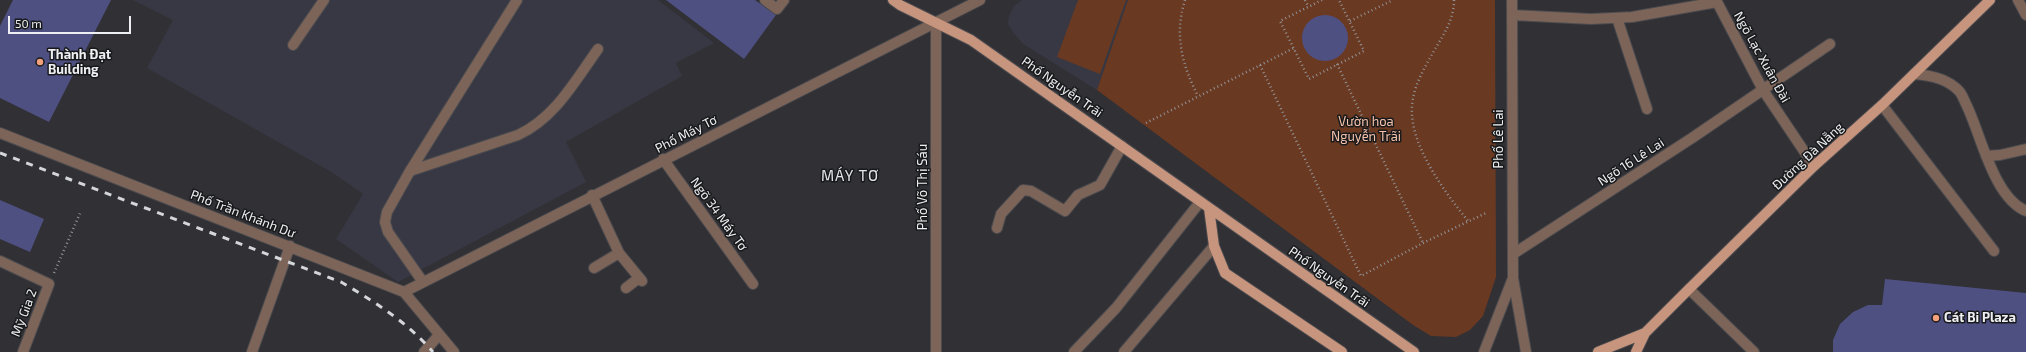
<!DOCTYPE html>
<meta charset="utf-8">
<style>
body{margin:0}
#map{position:relative;width:2026px;height:352px;overflow:hidden;background:#303035;font-family:"Exo 2",sans-serif}
canvas{display:block}
.scale{position:absolute;left:8px;top:16px;width:123px;height:18px;box-sizing:border-box;border:2px solid #eeeff2;border-top:0;padding-left:5px;font-size:12px;line-height:14px;white-space:nowrap;color:#eeeff2;-webkit-text-stroke:3px #18191b;paint-order:stroke}
</style>
<div id="map">
<canvas width="2026" height="352"></canvas>
<div class="scale">50 m</div>
</div>
<script>
const g = document.querySelector('canvas').getContext('2d');
g.lineJoin = 'round';
function paint(path, color) {
  g.fillStyle = color;
  g.fill(path, 'evenodd');
}
function stroke(path, color, width, dash) {
  g.strokeStyle = color;
  g.lineWidth = width;
  g.lineCap = dash ? 'butt' : 'round';
  g.setLineDash(dash || []);
  g.stroke(path);
}
function write(font, color, halo, rows, align = 'center') {
  g.font = font + ' "Exo 2",sans-serif';
  g.lineWidth = 3;
  g.setLineDash([]);
  g.textBaseline = 'middle';
  g.strokeStyle = halo;
  g.fillStyle = color;
  for (const [text, x, y, turn = 0] of rows) {
    g.save();
    g.translate(x, y);
    g.rotate((+turn || 0) * Math.PI / 180);
    g.textAlign = isNaN(turn) ? turn : align;
    if (halo) g.strokeText(text, 0, 0);
    g.fillText(text, 0, 0);
    g.restore();
  }
}
const built = new Path2D(`
 M133,0h525l56,43 -38,20 6,13 -116,66 20,40 -188,100 -62,-43 27,-45 -30,-21 -186,-105 26,-48z
 M1022,0h106l-31,90 -74,-46 -11,-13 -4,-7 1,-8 5,-10z`);
const green = new Path2D(`
 M1078,0h48l-26,74 -43,-17z
 M1128,0h367l1,277 -13,39 -13,14 -14,7 -25,-1 -18,-11 -316,-235z`);
const building = new Path2D(`
 M13,0h98l-62,122 -49,-24v-72z
 M666,0h89l21,15 -32,44z
 M1302 38a23 23 0 1 1 46 0a23 23 0 1 1-46 0Z
 M0,200l44,19 -14,33 -30,-13z
 M1885,279l141,14v59h-193v-12l7,-16 13,-12 15,-7h14z`);
const path = new Path2D(`
 M1185,0c-11,35 -3,65 13,96
 M1305,0l3,6
 M1322,0l-42,21 29,58 55,-28 -25,-51
 M1454,0c0,23 -14,39 -24,58 -8,14 -17,31 -18,48 -3,39 33,86 56,115
 M1350,21l43,-21
 M1337,64l86,179
 M1260,65l101,211 62,-33 63,-30
 M1146,123l148,-75
 M54,273l27,-62`);
const minor = new Path2D(`
 M765,0l12,9 7,-9
 M1512,0l1,278 13,74
 M1716,0l47,90 51,76
 M2018,0l8,15
 M1512,15l79,4 41,-2 85,-15
 M1617,18l30,91
 M293,45l31,-45
 M1914,74c15,1 34,5 45,17 3,3 5,9 7,13 15,30 27,93 60,107
 M1882,105l112,146
 M0,133l404,159 50,60
 M1986,156l14,-1 26,-6
 M663,159l90,125
 M410,171l108,-36c37,-17 57,-54 80,-86
 M592,195l27,58 23,28
 M997,228l4,-14 22,-24 8,1 34,20 13,-16 22,-10 22,-39
 M1513,254l179,-116 138,-94
 M0,261l49,23 -26,68
 M594,268l25,-15
 M423,282l-35,-50 -3,-10 2,-10 23,-41 107,-171
 M626,288l13,-10
 M1689,289l65,63
 M404,292l576,-292
 M252,352l38,-106
 M424,352l15,-17
 M936,352v-329
 M1074,352l42,-44 84,-106
 M1124,352l90,-106
 M1484,352l29,-74`);
const major = new Path2D(`
 M893,0l7,5 71,35 443,312
 M1209,208l5,38 11,27 117,79
 M1598,352l47,-19
 M1636,352l9,-19 44,-44 125,-123 68,-61 108,-105`);
const rail = new Path2D(`
 M0,153l341,129c34,20 66,40 92,70`);
const markers = [
 [40,62,4,"#f1a17c"],
 [1936,318,4,"#f1a17c"]
];
const poiNames = [
 ["Thành Đạt",48,55],
 ["Building",48,70],
 ["Cát Bi Plaza",1944,318]
];
const streetNames = [
 ["Ngõ Lạc Xuân Đài",1762,57,61],
 ["Phố Nguyễn Trãi",1062,87,35],
 ["Phố Máy Tơ",686,134,-27],
 ["Phố Lê Lai",1499,139,-90],
 ["Đường Đà Nẵng",1808,156,-43],
 ["Ngõ 16 Lê Lai",1631,162,-33],
 ["Phố Võ Thị Sáu",923,187,-90],
 ["Phố Trần Khánh Dư",243,214,21],
 ["Ngõ 34 Máy Tơ",719,214,54],
 ["Phố Nguyễn Trãi",1329,277,35],
 ["Mỹ Gia 2",24,313,-69]
];
const parkNames = [
 ["Vườn hoa",1366,122],
 ["Nguyễn Trãi",1366,137]
];
const quarterNames = [
 ["MÁY TƠ",850,176]
];
paint(built, '#373843');
paint(green, '#6a3922');
paint(building, '#4f5082');
stroke(minor, '#4b4b4f', 12);
stroke(major, '#4b4b4f', 12);
stroke(path, '#939397', 2.5, [1, 3]);
stroke(minor, '#7d6458', 10);
stroke(major, '#c7947d', 10);
stroke(rail, '#d5d6d9', 3, [7, 7]);
for (const [x, y, r, color] of markers) {
  const dot = new Path2D();
  dot.arc(x, y, r, 0, 2 * Math.PI);
  g.fillStyle = color;
  g.fill(dot);
  stroke(dot, '#18191b', 1.5);
}
write('bold 13px', '#eeeff2', '#18191b', poiNames, 'left');
write('13px', '#eeeff2', '#18191b', streetNames);
write('13px', '#f6c3ac', '#18191b', parkNames);
g.letterSpacing = '1px';
write('15px', '#e3e4ea', '#18191b', quarterNames);
g.letterSpacing = '0px';
</script>
